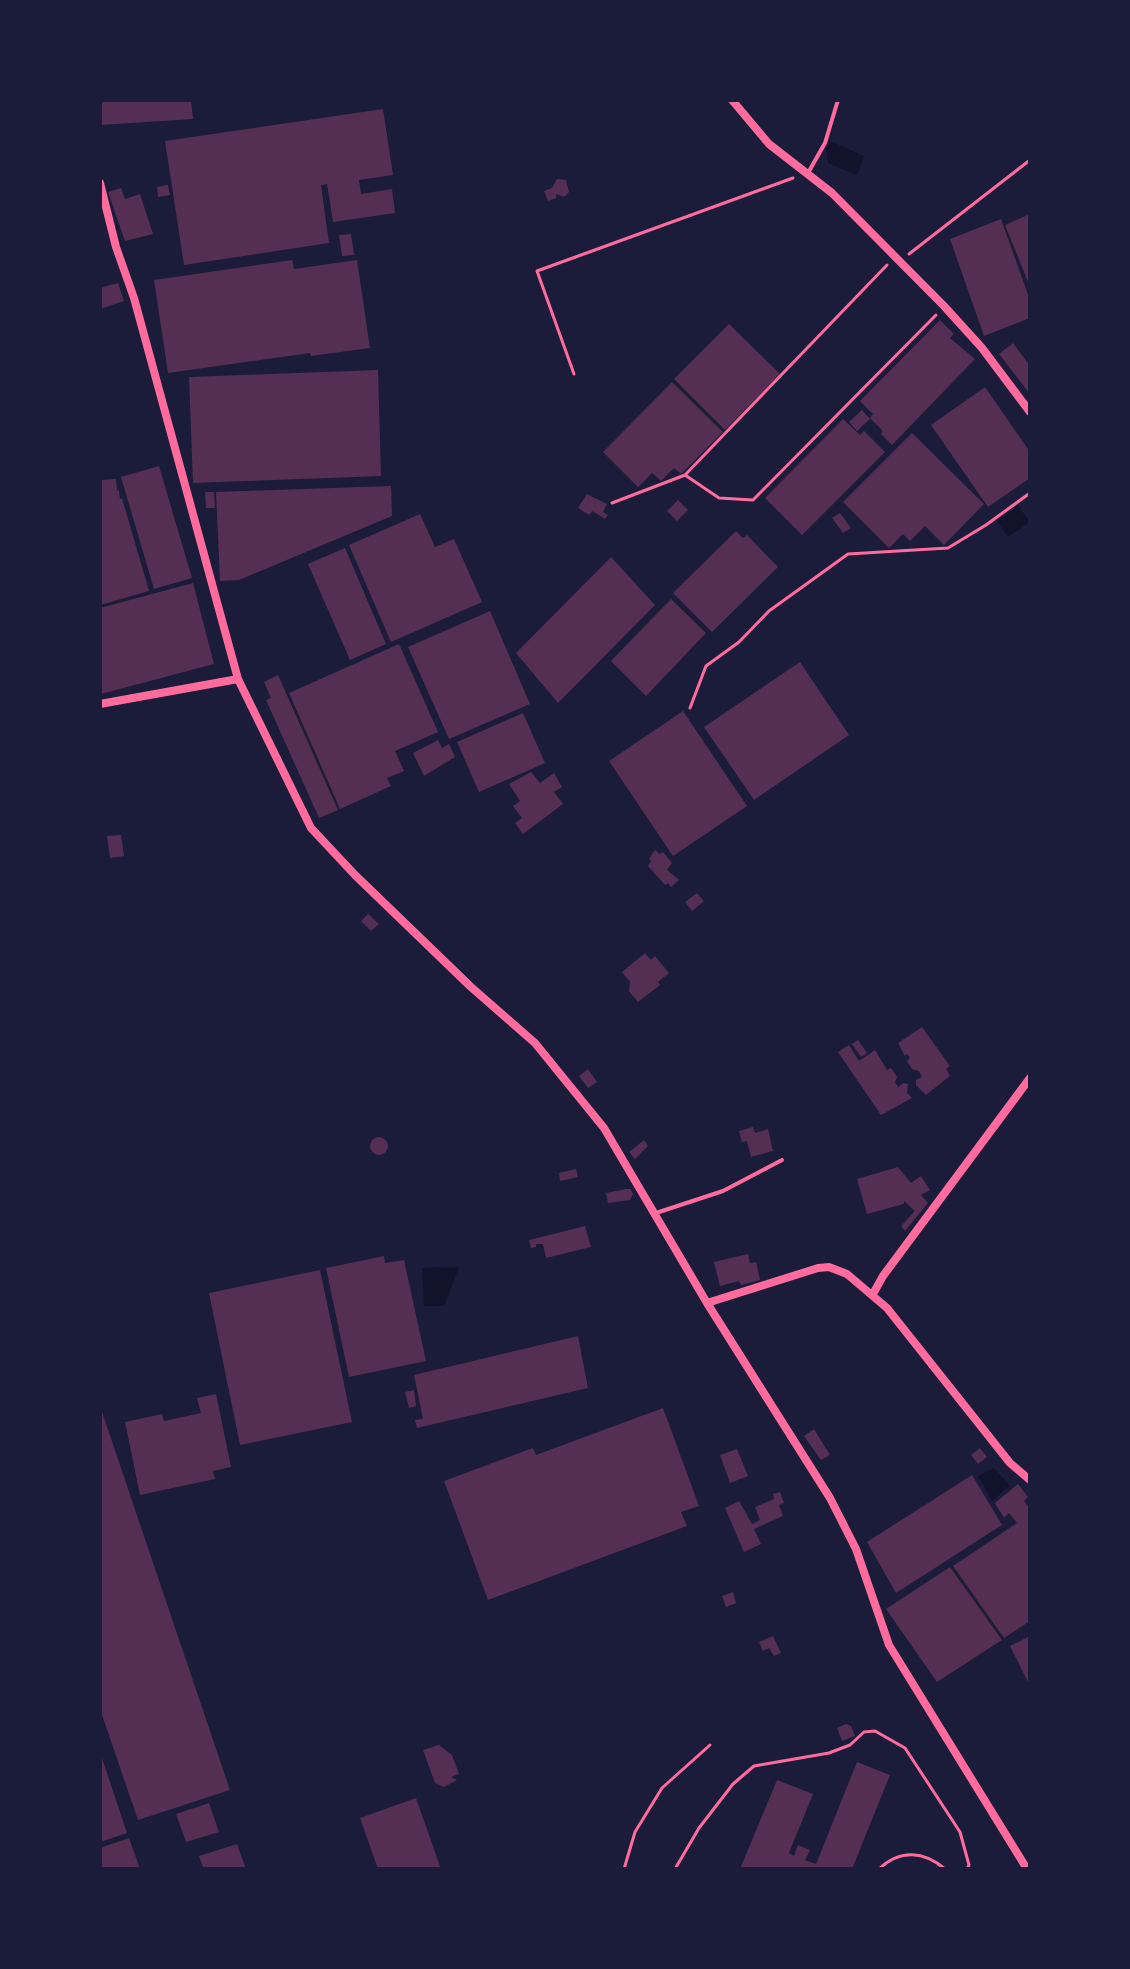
<!DOCTYPE html>
<style>
body{margin:0}
#map{position:relative;width:1130px;height:1969px;overflow:hidden;background:#1b1b3a;font-family:Roboto,sans-serif}
canvas{display:block}
.frame{position:absolute;inset:0;border:102px solid #1b1b3a;pointer-events:none}
</style>
<div id="map">
<canvas width="1130" height="1969"></canvas>
<div class="frame"></div>
</div>
<script>
const g = document.querySelector('canvas').getContext('2d');
g.lineJoin = 'round';
function paint(path, color) {
  g.fillStyle = color;
  g.fill(path, 'evenodd');
}
function stroke(path, color, width, dash) {
  g.strokeStyle = color;
  g.lineWidth = width;
  g.lineCap = dash ? 'butt' : 'round';
  g.setLineDash(dash || []);
  g.stroke(path);
}
const water = new Path2D(`
 M830,141l34,15 -7,19 -29,-12 -2,-15z
 M1018,506l12,16 -22,15 -11,-16z
 M459,1267l-15,39h-20l-2,-38z
 M994,1468l16,18 -18,15 -14,-25z`);
const building = new Path2D(`
 M100,100h91l2,19 -93,6z
 M383,109l10,66 -34,5 2,14 31,-5 3,24 -62,9 -6,-38 -6,1 8,58 -145,22 -19,-124z
 M557,179l9,1 3,12 -5,5 -8,-3v4l-8,3 -4,-10 8,-3z
 M168,185l2,10 -12,2 -1,-10z
 M121,188l4,11 15,-5 13,40 -28,7 -17,-49z
 M1030,214v73l-25,-62z
 M1001,219l29,81v18l-46,18 -34,-97z
 M351,234l3,21 -12,1 -3,-21z
 M292,260l2,9 63,-9 13,88 -59,8 -1,-3 -142,20 -14,-93z
 M118,283l6,18 -24,8v-21z
 M940,320l14,14 -4,4 25,21 -83,86 -11,-11 2,-3 -13,-13 3,-4 -13,-13z
 M729,324l51,50 -55,56 -51,-51z
 M1013,343l17,23v28l-31,-40z
 M378,370l3,106 -188,7 -4,-106z
 M672,382l51,50 -42,42 -7,-6 -13,13 -9,-8 -14,14 -35,-35z
 M985,387l45,65v26l-42,29 -57,-82z
 M862,410l8,9 -13,12 -8,-9z
 M843,419l17,16 4,-4 21,21 -83,83 -37,-37z
 M912,433l72,71 -40,41 -19,-19 -15,15 -7,-7 -14,14 -46,-46z
 M159,466l33,112 -38,11 -33,-112z
 M116,479l1,12 2,-1 1,9 2,-1 27,93 -49,14v-125z
 M391,486l1,30 -153,64 -19,1 -4,-89z
 M205,492h9l1,16h-9z
 M587,494l20,10 -4,8 5,3 -3,4 -13,-8 -3,4 -11,-7z
 M678,500l10,10 -11,11 -10,-10z
 M840,513l11,15 -8,5 -11,-15z
 M420,514l15,33 19,-8 28,63 -91,40 -42,-97z
 M736,531l7,7 4,-3 31,32 -66,65 -39,-39z
 M345,548l41,96 -36,16 -42,-96z
 M611,557l44,48 -97,98 -42,-50z
 M193,583l21,81 -113,30 -1,-86z
 M671,599l35,34 -60,63 -35,-35z
 M490,611l40,93 -81,35 -41,-92z
 M399,644l39,88 -43,19 9,20 -17,7 4,8 -51,23 -51,-116z
 M800,662l49,73 -95,65 -50,-73z
 M278,675l60,135 -19,8 -53,-118 5,-2 -7,-16z
 M683,711l64,95 -74,50 -64,-95z
 M523,713l22,50 -66,29 -22,-50z
 M438,740l4,8 7,-4 6,13 -31,19 -11,-23z
 M531,772l9,11 14,-10 8,14 -8,5 9,12 -40,30 -8,-11 7,-5 -9,-12 7,-5 -11,-17z
 M121,835l3,21 -14,2 -3,-22z
 M655,850l5,4 3,-2 9,11 -5,7 12,10 -8,7 -3,-4 -3,2 -17,-19 3,-5 -2,-2z
 M697,893l7,8 -12,10 -7,-9z
 M368,914l11,10 -8,7 -10,-10z
 M645,953l6,7 4,-4 14,17 -11,9 2,3 -22,17 -9,-11 1,-9 -8,-10z
 M922,1027l28,39 -4,3 4,7 -24,19 -10,-10v-5l6,-3 -3,-6 -7,-2 -5,-8 3,-3 -3,-4 -2,2 -7,-13z
 M858,1040l9,13 -6,4 -9,-13z
 M849,1045l10,16 16,-11 12,20 4,-2 6,9 -2,5 3,5 5,-4 5,1 -1,9 5,5 -31,17 -43,-63z
 M588,1069l9,13 -9,6 -9,-12z
 M753,1127l2,6 13,-4 5,22 -22,6 -4,-16 -5,1 -3,-11z
 M370 1146a9 9 0 1 1 18 0a9 9 0 1 1-18 0Z
 M644,1140l4,6 -13,13 -6,-7z
 M898,1167l13,16 10,-7 9,14 -9,5 7,8 -23,28 -4,-5 14,-15 -11,-10v3l-37,10 -10,-35z
 M576,1169l2,8 -18,4 -1,-8z
 M626,1189h5l2,5 -3,6 -22,3 -2,-10z
 M585,1226l6,21 -45,11 -3,-14h-7v3l-5,1 -2,-8z
 M748,1254l2,9 6,-1 4,18 -19,5 -2,-4 -19,5 -6,-24z
 M384,1256l1,7 19,-3 22,101 -77,16 -23,-109z
 M320,1270l32,152 -112,23 -31,-152z
 M578,1336l10,52 -171,40 -2,-8 8,-1 -9,-44z
 M414,1390l2,16 -7,2 -4,-16z
 M216,1394l15,73 -18,4 2,8 -75,16 -15,-73 37,-8 2,7 37,-8 -4,-15z
 M663,1408l36,98 -18,6 6,14 -199,74 -44,-119 89,-33 3,7z
 M102,1412l128,378 -92,30 -38,-111v-296z
 M814,1429l16,26 -9,5 -17,-24z
 M980,1448l7,9 -9,7 -7,-9z
 M737,1449l11,27 -18,7 -10,-28z
 M972,1475l30,50 -106,68 -29,-51z
 M1018,1484l10,13 -4,4 6,8v112l-26,17 -51,-72 64,-43 -8,-10 -5,5 -9,-15z
 M780,1492l4,11 -5,2 4,11 -29,13 7,15 -17,8 -19,-44 14,-7 13,23 8,-4 -5,-13 19,-8 -1,-5z
 M950,1567l52,73 -65,42 -51,-73z
 M733,1592l3,11 -10,4 -4,-11z
 M773,1636l8,17 -7,3 -5,-8 -6,3 -4,-9z
 M1030,1636v50l-20,-40z
 M846,1724l5,2 4,10 -13,5 -5,-13z
 M439,1745l13,10 7,19 -8,3 6,3 -13,7 -9,-4 -12,-33z
 M101,1755l26,78 -27,9v-86z
 M857,1762l33,13 -38,94h-112l37,-89 36,14 -24,59 5,3 4,-11 12,5 -5,10 11,4z
 M416,1798l25,71h-63l-18,-51z
 M209,1803l10,29 -33,10 -10,-28z
 M129,1838l11,31h-40v-21z
 M237,1844l9,25 -43,-2 -4,-11z`);
const path = new Path2D(`
 M909,254l121,-94
 M574,374l-37,-103 256,-93
 M685,475l34,23 34,2 183,-185
 M612,503l73,-28 202,-210
 M690,708l16,-42 33,-24 30,-31 79,-57 100,-6 38,-23 44,-32
 M624,1869l11,-37 27,-44 48,-43
 M675,1869l24,-41 34,-44 21,-18 75,-13 21,-8 14,-13 11,-1 30,17 55,84 9,33 -2,4
 M879,1869c21,-20 45,-18 66,0`);
const service = new Path2D(`
 M808,173l17,-30 13,-43
 M656,1213l67,-22 59,-31`);
const minor = new Path2D(`
 M732,100l37,44 63,49 112,113 38,42 48,64
 M100,183l16,64 18,51 104,381 73,149 44,47 116,112 64,56 69,85 103,175 123,195 26,51 33,96 138,224
 M100,704l138,-25
 M873,1294l10,-18 147,-198
 M707,1303l111,-35 11,-1 18,7 40,34 123,155 20,17`);
paint(water, '#12122b');
paint(building, '#542f53');
stroke(path, '#ff6b9d', 3);
stroke(service, '#ff6b9d', 4);
stroke(minor, '#ff6b9d', 8);
</script>
